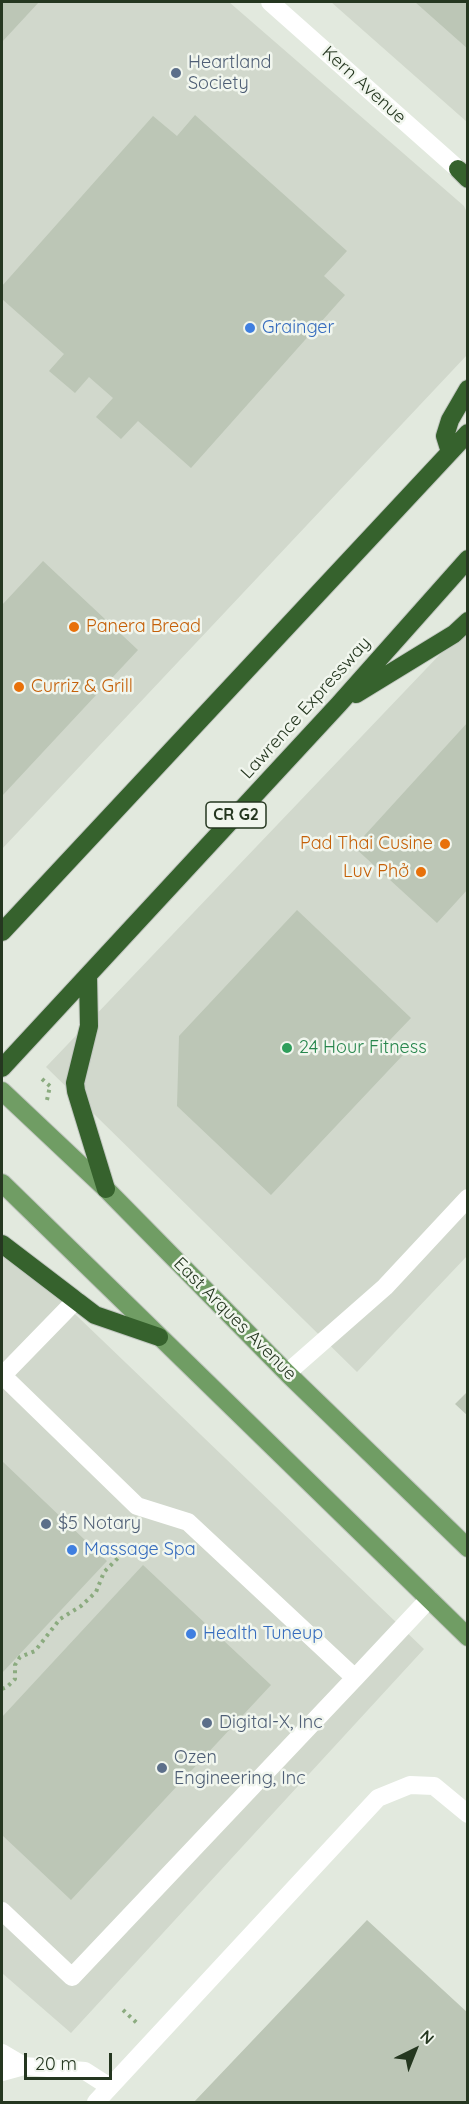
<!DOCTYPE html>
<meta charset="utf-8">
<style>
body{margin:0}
#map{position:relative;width:469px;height:2104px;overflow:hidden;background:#e2e9de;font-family:Quicksand,sans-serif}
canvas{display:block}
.frame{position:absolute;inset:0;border:3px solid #253720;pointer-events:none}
.north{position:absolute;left:385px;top:2020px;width:60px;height:60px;-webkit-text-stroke:4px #f1f6ee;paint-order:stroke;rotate:43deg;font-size:16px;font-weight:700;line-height:24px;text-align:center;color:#253720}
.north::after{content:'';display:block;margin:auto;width:21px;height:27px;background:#253720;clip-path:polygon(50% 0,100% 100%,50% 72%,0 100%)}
.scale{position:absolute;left:24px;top:2053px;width:88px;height:27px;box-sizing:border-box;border:3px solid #253720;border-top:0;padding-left:8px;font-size:18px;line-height:21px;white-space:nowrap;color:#253720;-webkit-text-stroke:4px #f1f6ee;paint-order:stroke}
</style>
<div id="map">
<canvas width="469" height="2104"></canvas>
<div class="frame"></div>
<div class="north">N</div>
<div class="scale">20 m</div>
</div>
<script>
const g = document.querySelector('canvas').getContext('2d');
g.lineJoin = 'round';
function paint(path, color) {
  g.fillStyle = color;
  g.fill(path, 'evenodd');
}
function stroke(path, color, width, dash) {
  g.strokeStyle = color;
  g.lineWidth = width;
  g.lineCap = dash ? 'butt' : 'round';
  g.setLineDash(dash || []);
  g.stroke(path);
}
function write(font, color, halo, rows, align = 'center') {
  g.font = font + ' Quicksand,sans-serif';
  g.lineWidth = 5;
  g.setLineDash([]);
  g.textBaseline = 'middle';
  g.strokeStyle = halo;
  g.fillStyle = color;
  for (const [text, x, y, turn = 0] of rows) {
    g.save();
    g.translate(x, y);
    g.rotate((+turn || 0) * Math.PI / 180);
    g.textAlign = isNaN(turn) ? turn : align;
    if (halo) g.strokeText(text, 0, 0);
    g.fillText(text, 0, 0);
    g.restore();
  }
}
const built = new Path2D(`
 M2,2h227l235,204 4,9 -1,140 -465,494z
 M331,2h136v120z
 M467,626v630l-110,116 -311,-305z
 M2,1244l422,405 -353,384 -69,-60z`);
const building = new Path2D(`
 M2,2h37l-37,40z
 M415,2h53v47z
 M195,115l152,136 -23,25 21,19 -154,173 -53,-47 -17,18 -25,-22 17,-19 -24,-21 -14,16 -26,-22 15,-17 -62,-55v-13l151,-170 24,20z
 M43,561l95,89 -136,146v-191z
 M468,722v167l-31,34 -83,-76z
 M297,910l114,108 -23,24 15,13 -132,140 -94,-89 2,-70z
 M468,1391v25l-13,-12z
 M2,1461l105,100 -105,112z
 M143,1565l128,120 -200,215 -69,-65v-118z
 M367,1920l101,93v89h-274z`);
const path = new Path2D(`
 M42,1079l8,7
 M47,1100l3,-14
 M2,1689l5,-2 8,-8v-14l5,-8 15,-6 25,-32 21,-13 15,-14 8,-20 19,-19
 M123,2010l15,14`);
const minor = new Path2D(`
 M270,2l188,167
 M287,1373l98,-86 83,-89
 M2,1375l135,131 51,16 167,156 74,-79
 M2,1376l74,-76
 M2,1911l70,66 283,-299
 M2,2053l22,13
 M2,2072l22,-6 61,5 25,16
 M96,2102l282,-304 32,-13 24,1 34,28`);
const major = new Path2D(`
 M2,1091l104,98 181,184 181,175
 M2,1183l466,454`);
const highway = new Path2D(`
 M458,169l10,10
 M450,452l-5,-16 5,-16 18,-31
 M356,694l98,-60 14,-13
 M2,932l466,-499
 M88,976l1,50 -14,57 1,8 30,98
 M2,1068l337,-364 129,-145
 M2,1244l93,71 64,22`);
const markers = [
 [176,73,6,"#5c6f8a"],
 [250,328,6,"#3f7fe0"],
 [74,627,6,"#e8710a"],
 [19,687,6,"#e8710a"],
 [445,844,6,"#e8710a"],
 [421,872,6,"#e8710a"],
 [287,1048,6,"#2e9e5b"],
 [46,1524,6,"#5c6f8a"],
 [72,1550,6,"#3f7fe0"],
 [191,1634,6,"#3f7fe0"],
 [207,1723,6,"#5c6f8a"],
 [162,1768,6,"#5c6f8a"]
];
const shields = [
 [236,815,60]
];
const shieldNames = [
 ["CR G2",236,815]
];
const serviceNames = [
 ["Heartland",188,63],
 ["Society",188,84],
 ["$5 Notary",58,1524],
 ["Digital-X, Inc",219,1723],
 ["Ozen",174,1758],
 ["Engineering, Inc",174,1779]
];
const streetNames = [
 ["Kern Avenue",364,85,42],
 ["Lawrence Expressway",306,708,-48],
 ["East Arques Avenue",235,1319,45]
];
const shopNames = [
 ["Grainger",262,328],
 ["Massage Spa",84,1550],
 ["Health Tuneup",203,1634]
];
const foodNames = [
 ["Panera Bread",86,627],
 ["Curriz & Grill",31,687],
 ["Pad Thai Cusine",433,844,"right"],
 ["Luv Phở",409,872,"right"]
];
const leisureNames = [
 ["24 Hour Fitness",299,1048]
];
paint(built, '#d1d8cc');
paint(building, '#bcc6b6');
stroke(major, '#c2c7c1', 20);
stroke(highway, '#c2c7c1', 20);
stroke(path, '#8bab7f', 4, [3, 4.5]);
stroke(minor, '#fff', 18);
stroke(major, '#709d64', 18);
stroke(highway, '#36622d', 18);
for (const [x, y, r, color] of markers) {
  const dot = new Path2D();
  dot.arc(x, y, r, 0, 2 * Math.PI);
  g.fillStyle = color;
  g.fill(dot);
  stroke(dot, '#f1f6ee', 2);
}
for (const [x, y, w] of shields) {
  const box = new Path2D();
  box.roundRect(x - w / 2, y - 13, w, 26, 4.5);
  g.fillStyle = '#f1f6ee';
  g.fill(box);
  stroke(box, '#253720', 1.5);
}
write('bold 16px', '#253720', null, shieldNames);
write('18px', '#4e5e75', '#f1f6ee', serviceNames, 'left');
write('18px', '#253720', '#f1f6ee', streetNames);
write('18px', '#366cbe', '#f1f6ee', shopNames, 'left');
write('18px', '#c56008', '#f1f6ee', foodNames, 'left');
write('18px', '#27864d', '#f1f6ee', leisureNames, 'left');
</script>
